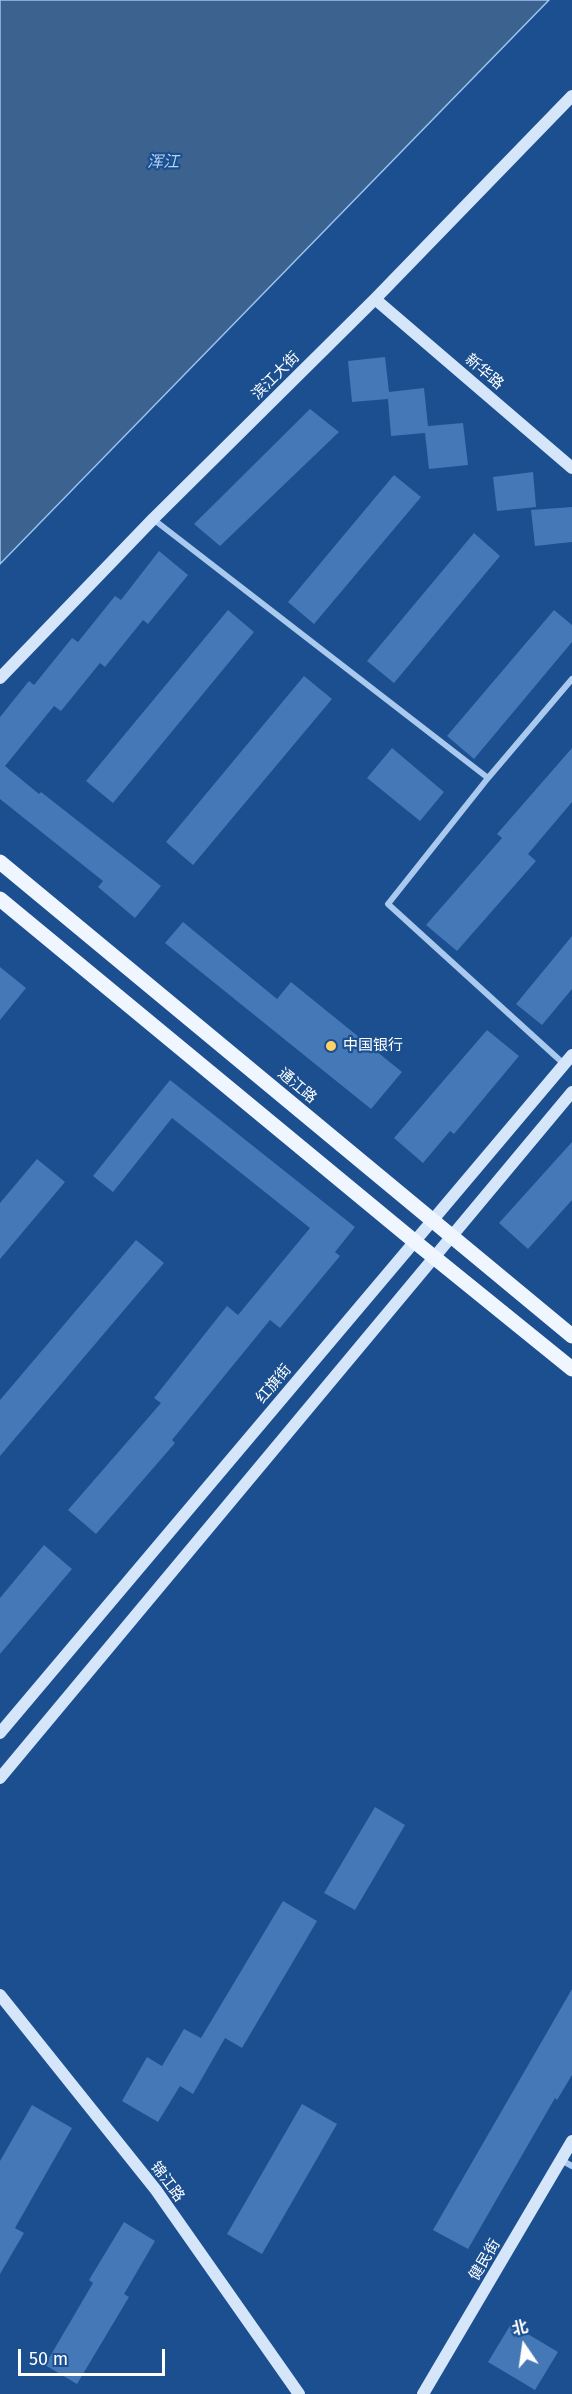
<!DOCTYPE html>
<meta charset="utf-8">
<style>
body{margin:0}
#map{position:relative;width:572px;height:2394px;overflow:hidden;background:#1b4f8f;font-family:"Fira Sans","Noto Sans SC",sans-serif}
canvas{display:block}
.north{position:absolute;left:494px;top:2316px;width:60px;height:60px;-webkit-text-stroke:4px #1b4f8f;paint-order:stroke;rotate:347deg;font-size:16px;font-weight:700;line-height:24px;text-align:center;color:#fff}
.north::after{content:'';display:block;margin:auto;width:21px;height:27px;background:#fff;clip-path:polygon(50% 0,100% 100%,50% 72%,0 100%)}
.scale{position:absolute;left:18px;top:2349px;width:147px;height:27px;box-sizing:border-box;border:3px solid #fff;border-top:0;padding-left:8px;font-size:18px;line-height:21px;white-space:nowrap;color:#fff;-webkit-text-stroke:4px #1b4f8f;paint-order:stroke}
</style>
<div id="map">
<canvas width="572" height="2394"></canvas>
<div class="north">北</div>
<div class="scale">50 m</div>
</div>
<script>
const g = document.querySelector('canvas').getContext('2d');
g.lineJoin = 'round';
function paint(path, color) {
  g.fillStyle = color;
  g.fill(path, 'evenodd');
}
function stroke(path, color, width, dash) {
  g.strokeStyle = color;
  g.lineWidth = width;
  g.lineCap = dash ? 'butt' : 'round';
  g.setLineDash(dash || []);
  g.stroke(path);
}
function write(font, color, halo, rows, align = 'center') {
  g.font = font + ' "Fira Sans","Noto Sans SC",sans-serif';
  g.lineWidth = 4.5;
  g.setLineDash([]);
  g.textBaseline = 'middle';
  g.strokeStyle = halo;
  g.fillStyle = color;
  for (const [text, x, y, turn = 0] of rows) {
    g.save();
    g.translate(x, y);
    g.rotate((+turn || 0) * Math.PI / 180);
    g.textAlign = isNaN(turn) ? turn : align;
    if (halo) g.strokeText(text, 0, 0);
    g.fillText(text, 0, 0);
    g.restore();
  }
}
const water = new Path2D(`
 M0,0h549l-549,564z`);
const building = new Path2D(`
 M385,357l4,35 35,-4 4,38 35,-3 5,42 -39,4 -4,-36 -34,3 -3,-37 -36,3 -4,-41z
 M310,409l29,23 -119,114 -26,-22z
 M533,472l3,35 -39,4 -4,-34z
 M394,475l27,22 -107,127 -26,-22z
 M572,507v35l-37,4 -4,-36z
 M474,533l26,23 -106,127 -27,-22z
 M159,551l29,24 -40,49 -5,-4 -38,47 -5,-4 -39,48 -7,-5 -49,60 34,28 2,-2 120,94 -26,32 -37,-31 5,-6 -103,-82v-82l29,-36 5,4 38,-47 6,4 37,-46 6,4z
 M228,610l26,22 -141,171 -27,-22z
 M554,610l18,15v17l-98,117 -27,-23z
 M304,676l28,23 -139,166 -27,-23z
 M392,748l52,44 -24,29 -53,-43z
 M572,748v54l-44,52 8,7 -79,90 -31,-26 76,-87 -5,-4z
 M183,922l94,77 14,-17 111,90 -31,37 -206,-166z
 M572,936v53l-30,36 -26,-21z
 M0,967l26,21 -26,32z
 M487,1030l32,26 -65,78 -4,-3 -27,32 -29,-25z
 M170,1080l185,147 -20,25 5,4 -60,72 -10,-8 -98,120 3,3 -79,91 -28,-24 93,-107 -7,-5 73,-92 11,9 72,-87 -138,-110 -59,74 -20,-16z
 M572,1142v58l-44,49 -29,-26z
 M37,1159l28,23 -65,77v-56z
 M136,1240l28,23 -164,193v-56z
 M44,1545l28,24 -72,85v-56z
 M375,1807l30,18 -50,85 -31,-17z
 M283,1901l34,20 -75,127 -17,-10 -32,56 -13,-8 -22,36 -36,-21 25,-44 15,9 22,-37 17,9z
 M572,1989v86l-15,25 -2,-2 -87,151 -35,-19z
 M302,2104l35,20 -75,130 -35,-20z
 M32,2105l40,23 -57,100 9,5 -24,41v-113z
 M124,2222l31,19 -31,53 5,3 -52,87 -32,-19 48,-82 -4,-3z
 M511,2324l47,28 -23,38 -47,-28z`);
const street = new Path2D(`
 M153,519l335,259 -100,126 176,160
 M488,778l84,-99
 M561,2160l11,6`);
const secondary = new Path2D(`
 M375,299l197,169
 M0,678l153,-159 222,-220 197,-203
 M0,1733l572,-678
 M0,1778l572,-686
 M0,1995l156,195 143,204
 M423,2394l149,-253`);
const primary = new Path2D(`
 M0,862l572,474
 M0,899l414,342 158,128`);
const markers = [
 [331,1046,6,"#ffd166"]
];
const streetNames = [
 ["新华路",484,372,41],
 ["滨江大街",276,376,-45],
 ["通江路",297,1086,40],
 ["红旗街",274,1384,-50],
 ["锦江路",167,2182,53],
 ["健民街",485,2260,-59]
];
const poiNames = [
 ["中国银行",343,1046]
];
const waterNames = [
 ["浑江",163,163]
];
paint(water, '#3c6290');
stroke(water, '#9cc4f0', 1.5);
paint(building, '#4478b7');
stroke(street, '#a9c9ee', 6);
stroke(secondary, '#d6e6fa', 12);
stroke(primary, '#f0f6ff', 15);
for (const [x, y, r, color] of markers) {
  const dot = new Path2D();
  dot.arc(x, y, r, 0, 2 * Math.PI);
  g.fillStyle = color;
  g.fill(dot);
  stroke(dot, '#1b4f8f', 2);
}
write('15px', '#fff', '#1b4f8f', streetNames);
write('15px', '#fff', '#1b4f8f', poiNames, 'left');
write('italic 16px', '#b5d3f5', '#1b4f8f', waterNames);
</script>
